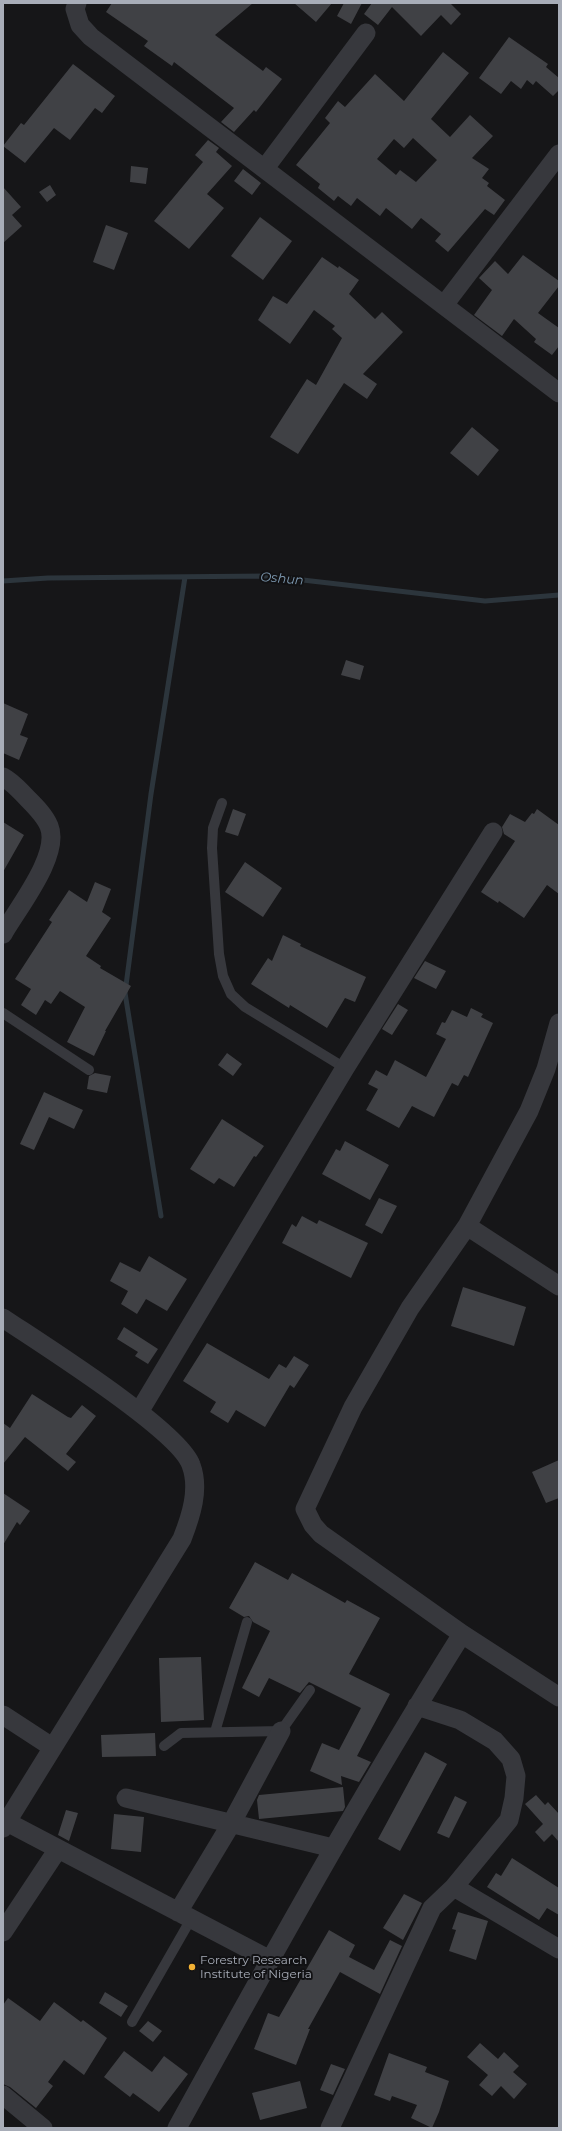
<!DOCTYPE html>
<style>
body{margin:0}
#map{position:relative;width:562px;height:2131px;overflow:hidden;background:#161618;font-family:Montserrat,sans-serif}
canvas{display:block}
.frame{position:absolute;inset:0;border:4px solid #a8adb8;pointer-events:none}
</style>
<div id="map">
<canvas width="562" height="2131"></canvas>
<div class="frame"></div>
</div>
<script>
const g = document.querySelector('canvas').getContext('2d');
g.lineJoin = 'round';
function stroke(path, color, width, dash) {
  g.strokeStyle = color;
  g.lineWidth = width;
  g.lineCap = dash ? 'butt' : 'round';
  g.setLineDash(dash || []);
  g.stroke(path);
}
function paint(path, color) {
  g.fillStyle = color;
  g.fill(path, 'evenodd');
}
function write(font, color, halo, rows, align = 'center') {
  g.font = font + ' Montserrat,sans-serif';
  g.lineWidth = 4;
  g.setLineDash([]);
  g.textBaseline = 'middle';
  g.strokeStyle = halo;
  g.fillStyle = color;
  for (const [text, x, y, turn = 0] of rows) {
    g.save();
    g.translate(x, y);
    g.rotate((+turn || 0) * Math.PI / 180);
    g.textAlign = isNaN(turn) ? turn : align;
    if (halo) g.strokeText(text, 0, 0);
    g.fillText(text, 0, 0);
    g.restore();
  }
}
const stream = new Path2D(`
 M3,581l45,-3 220,-2 217,25 74,-6
 M161,1216l-36,-223 26,-199 34,-217`);
const building = new Path2D(`
 M112,3h141l-38,32 48,36 3,-4 16,12 -26,33 -2,-2 -20,22 -13,-10 13,-14 -60,-46 -2,4 -28,-20 4,-5 -42,-29z
 M294,3h38l-16,19z
 M344,3h18l-11,21 -14,-8z
 M372,3h81l-2,1 10,10 -10,11 -10,-10 -20,21 -29,-29 -14,18 -14,-11z
 M509,37l39,27 -2,3 13,11v12l-6,6 -17,-15 -3,4 -6,-5 -6,9 -10,-8 -10,13 -22,-16z
 M443,52l26,21 -38,46 19,18 20,-22 23,21 -21,22 17,11 -7,9 7,5 -2,3 18,14 -11,15 -9,-6 -37,43 -13,-11 6,-7 -20,-16 -9,11 -26,-21 -6,8 -23,-18 -6,8 -13,-10 -4,5 -16,-13 2,-4 -24,-19 34,-42 -5,-5 13,-17 7,6 30,-33 29,27zM413,138l24,22 -21,22 -16,-12 -4,5 -19,-16 17,-20 10,9z
 M73,64l42,32 -13,17 -7,-5 -25,32 -16,-12 -29,35 -22,-17 18,-23 3,2z
 M208,140l11,8 -3,4 16,14 -25,28 17,14 -35,41 -35,-28 49,-59 -8,-7z
 M131,166l17,2 -2,16 -16,-2z
 M243,169l18,14 -9,12 -18,-14z
 M50,185l6,10 -9,7 -8,-10z
 M3,187l18,20 -9,8 10,11 -19,17z
 M260,217l32,24 -29,39 -32,-24z
 M106,225l22,8 -14,37 -21,-8z
 M523,255l36,26v5l-21,27 21,15v18l-7,9 -18,-13 2,-3 -22,-20 -12,17 -28,-21 18,-25 -13,-12 16,-17 13,13z
 M322,257l16,11 1,-2 20,14 -10,14 26,25 7,-7 21,20 -40,42 14,10 -10,15 -23,-16 -46,71 -28,-17 37,-58 9,6 26,-47 -10,-9 3,-3 -21,-16 -24,34 -32,-24 15,-24 14,8z
 M472,427l27,23 -21,26 -28,-23z
 M346,660l18,6 -4,14 -19,-5z
 M3,703l25,11 -8,21 8,3 -9,22 -16,-7z
 M233,809l13,5 -8,22 -13,-4z
 M537,809l22,16v69l-12,-9 -23,33 -25,-17 -1,2 -17,-11 34,-51 -11,-7 -2,-7 8,-13 15,8 7,-9 2,1z
 M3,822l21,13 -21,37z
 M245,862l37,26 -19,29 -38,-25z
 M95,882l16,7 -9,23 9,6 -25,38 15,10 -1,2 31,18 -26,45h1l-12,25 -27,-14 18,-35 -25,-16 -9,13 -6,-4 -9,15 -15,-10 10,-16 -16,-10 37,-57 -3,-2 20,-30 18,12z
 M283,935l18,9 -1,2 66,31 -11,25 -10,-4 -18,30 -37,-23 -1,3 -38,-24 17,-26 4,3z
 M425,961l21,10 -10,18 -22,-11z
 M398,1004l10,6 -16,25 -10,-6z
 M471,1008l12,6 -2,3 12,6 -25,54 -4,-2 -6,11 -6,-3 -18,34 -22,-11 -13,22 -33,-18 12,-21 -10,-5 8,-14 11,6 8,-16 31,17 20,-38 -10,-5 6,-12 3,1 7,-13 15,7z
 M227,1053l15,11 -9,12 -15,-11z
 M95,1073l16,3 -4,17 -20,-4 2,-13z
 M44,1092l39,18 -9,19 -25,-12 -15,33 -14,-6z
 M222,1119l42,27 -8,11 -2,-1 -20,31 -15,-9 -5,6 -24,-15z
 M345,1141l44,24 -19,35 -48,-26 14,-25 4,2z
 M379,1198l18,8 -15,28 -17,-9z
 M302,1216l15,8 2,-4 49,23 -17,35 -69,-35 10,-19 4,3z
 M149,1256l38,23 -20,32 -21,-12 -9,15 -16,-10 7,-13 -18,-10 10,-19 20,10z
 M463,1287l63,20 -12,39 -63,-20z
 M124,1327l34,22 -10,15 -13,-8 3,-4 -21,-13z
 M207,1343l62,36 10,-15 7,4 8,-12 15,9 -15,23 -4,-3 -25,42 -29,-17 -8,13 -18,-11 6,-10 -33,-21z
 M32,1394l36,23 3,1 11,-13 14,11 -30,38 10,8 -8,9 -43,-34 -22,27v-41l7,5z
 M559,1460v38l-13,5 -14,-31z
 M3,1493l27,18 -10,14 -3,-3 -14,23z
 M255,1562l33,18 4,-7 53,30 2,-3 33,18 -31,56 41,20 -33,62 14,6 -12,20 -18,-6 1,9 -32,-14 12,-28 17,7 22,-42 -52,-26 -9,11 -31,-15 -10,19 -17,-9 28,-57 -17,-9 -4,-6 -5,1 -15,-9z
 M201,1657l3,63 -43,2 -2,-64z
 M155,1733l1,23 -54,1 -1,-22z
 M425,1752l22,12 -47,87 -22,-12z
 M343,1787l2,20 -2,4 -84,8 -2,-19 2,-5z
 M536,1795l9,10 3,-3 11,12v28l-7,-8 -8,8 -9,-10 8,-8 -18,-20z
 M455,1796l12,6 -18,36 -12,-5z
 M66,1810l12,3 -9,28 -11,-6z
 M114,1814l30,3 -3,35 -30,-3z
 M512,1858l47,30v27l-12,-7 -8,12 -52,-33 9,-14 5,3z
 M404,1894l18,9 -19,37 -20,-12z
 M458,1912l30,9 -12,39 -27,-9 7,-21 -4,-1z
 M329,1930l26,15 -6,12 25,13 16,-30 12,6 -22,48 -40,-22 -32,57h2l-14,36 -42,-16 14,-36 11,4z
 M105,1992l23,14 -7,11 -22,-14z
 M8,1998l32,23 14,-19 27,20 2,-2 24,18 -23,37 -20,-15 -16,22 5,4 -17,22 -26,-21 -7,-3v-79z
 M148,2021l14,10 -9,11 -14,-11z
 M480,2043l18,16 6,-7 15,14 -6,6 14,12 -13,15 -13,-13 -9,10 -13,-11 9,-10 -21,-18z
 M124,2051l28,21 12,-16 24,18 -29,38 -26,-19 -3,4 -26,-20z
 M389,2053l38,14 -2,5 24,9 -10,31 -7,16 -21,-10 6,-13 -25,-9 -2,5 -16,-6z
 M331,2064l14,5 -12,26 -13,-5z
 M300,2081l7,27 -47,12 -8,-27z`);
const lane = new Path2D(`
 M222,803l-9,25 -1,20 7,106 4,22 8,18 14,13 100,61
 M3,1013l86,57
 M215,1732l32,-110
 M164,1746l17,-13 100,-2 29,-41
 M132,2022l59,-103`);
const street = new Path2D(`
 M77,3l-2,6 5,16 11,12 468,356
 M265,168l101,-135
 M444,305l115,-151
 M3,777c10,5 17,14 25,22 8,8 17,17 21,27 12,29 -32,83 -46,108
 M559,1023l-13,46 -17,42 -62,115 -57,82 -57,99 -48,102 8,16 8,9 141,100 97,63
 M467,1226l92,60
 M3,1318c37,25 176,112 188,147 9,24 0,51 -9,74l-179,289
 M139,1412l206,-344 148,-236
 M3,1715l49,32
 M126,1798l207,50
 M7,1822l263,138
 M454,1887l105,62
 M178,1912l53,-88 50,-93
 M3,1932l55,-83
 M3,2095l40,33
 M177,2128c92,-167 184,-333 285,-494
 M330,2128l102,-220 22,-21 55,-67 5,-22 2,-22 -5,-17 -16,-18 -35,-21 -43,-14`);
const markers = [
 [192,1967,4,"#f2b134"]
];
const poiNames = [
 ["Forestry Research",200,1960],
 ["Institute of Nigeria",200,1974]
];
const waterNames = [
 ["Oshun",282,579,5]
];
stroke(stream, '#2c353c', 5);
paint(building, '#404145');
stroke(lane, '#37383d', 10);
stroke(street, '#37383d', 19);
for (const [x, y, r, color] of markers) {
  const dot = new Path2D();
  dot.arc(x, y, r, 0, 2 * Math.PI);
  g.fillStyle = color;
  g.fill(dot);
  stroke(dot, '#111113', 1.5);
}
write('12px', '#a8adb8', '#111113', poiNames, 'left');
write('italic 13px', '#7f9bb3', '#111113', waterNames);
</script>
